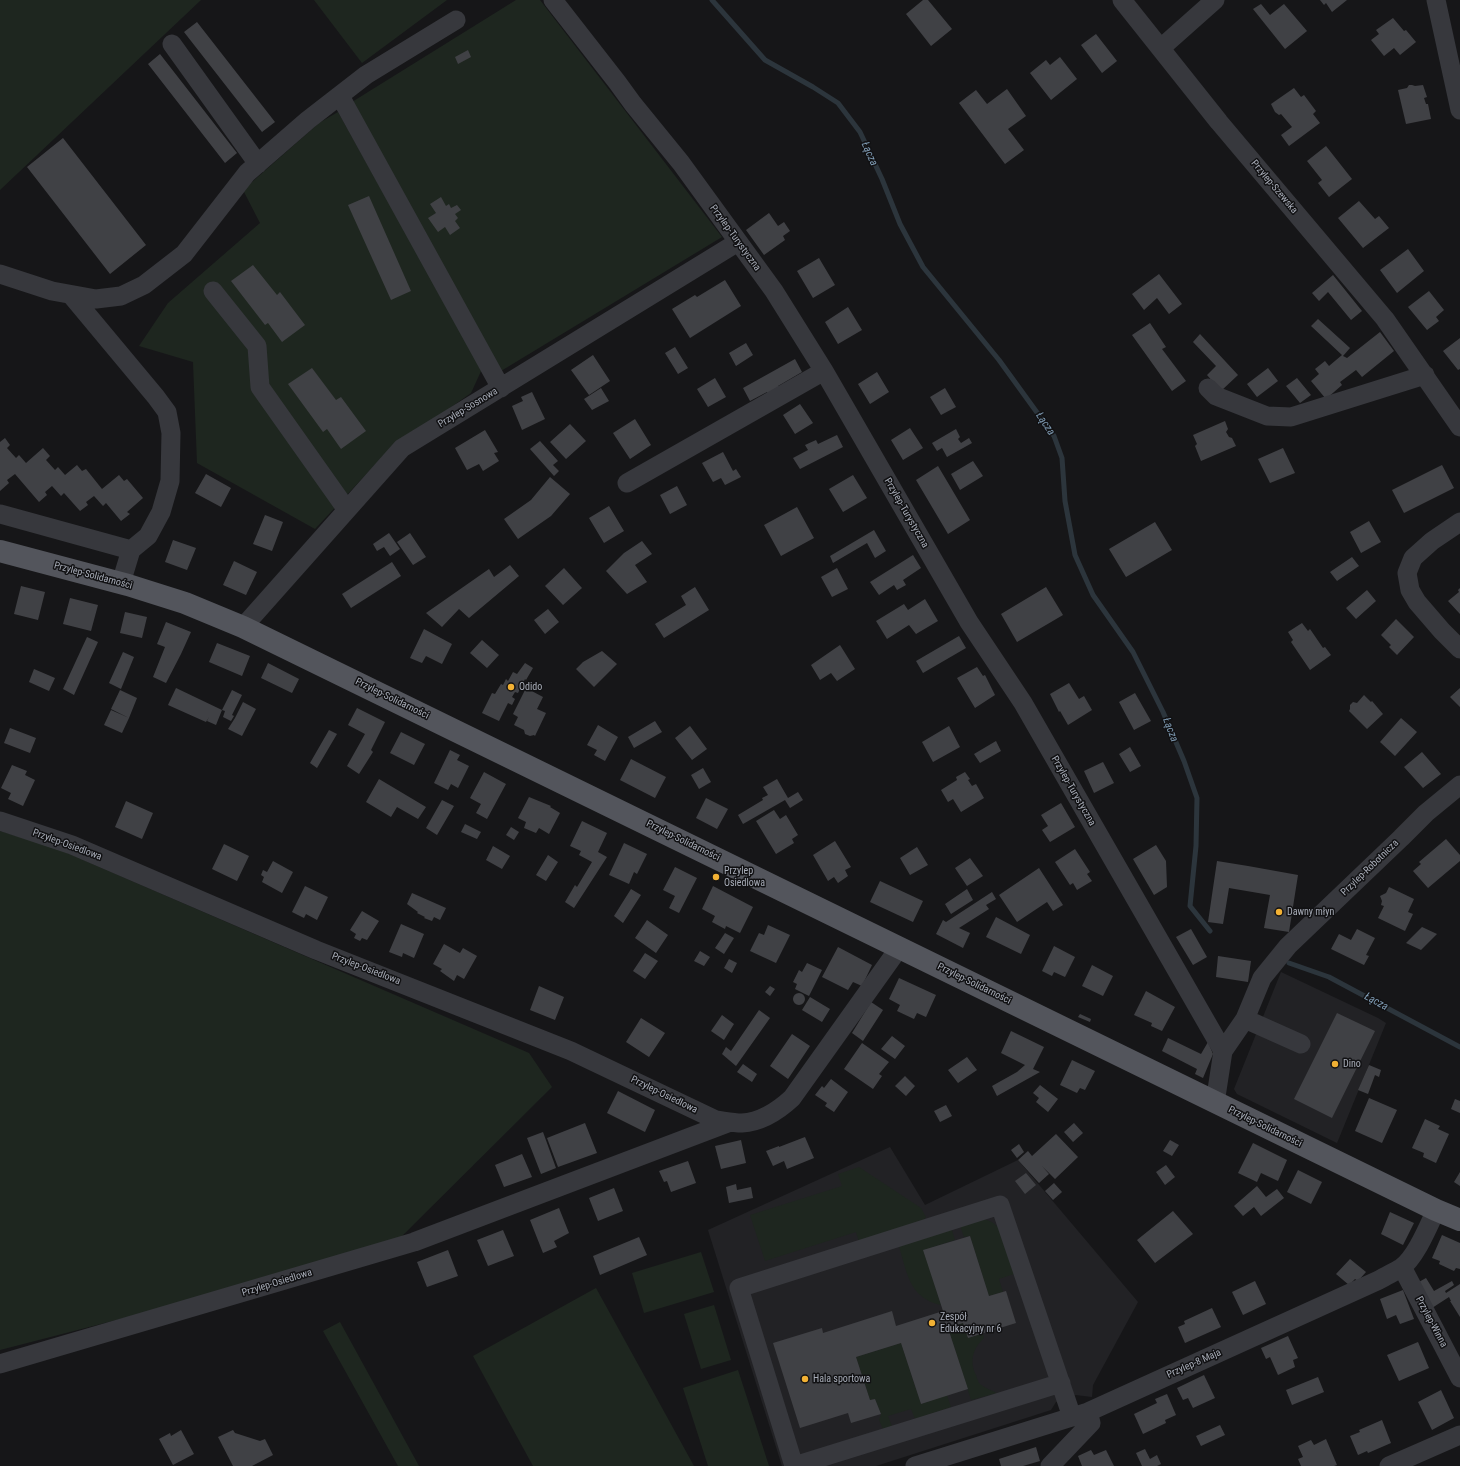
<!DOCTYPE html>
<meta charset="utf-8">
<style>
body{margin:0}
canvas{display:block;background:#161618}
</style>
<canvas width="1460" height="1466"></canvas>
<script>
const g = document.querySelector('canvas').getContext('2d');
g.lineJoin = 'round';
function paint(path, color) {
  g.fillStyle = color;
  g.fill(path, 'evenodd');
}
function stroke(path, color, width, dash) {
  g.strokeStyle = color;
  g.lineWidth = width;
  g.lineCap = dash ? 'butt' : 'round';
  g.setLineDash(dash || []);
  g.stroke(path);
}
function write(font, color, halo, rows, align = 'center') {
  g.font = font + ' "Roboto Condensed",sans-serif';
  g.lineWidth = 3;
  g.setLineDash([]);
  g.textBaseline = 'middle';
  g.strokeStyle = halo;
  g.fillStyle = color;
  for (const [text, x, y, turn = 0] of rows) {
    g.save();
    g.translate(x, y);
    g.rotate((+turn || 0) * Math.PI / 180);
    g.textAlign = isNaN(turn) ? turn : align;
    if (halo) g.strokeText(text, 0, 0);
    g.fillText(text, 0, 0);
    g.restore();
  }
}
const built = new Path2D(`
 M1281,972l97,46 8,5 -49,120 -100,-49 -3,-5z
 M890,1147l35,58 93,-45 120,142 -45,83 -1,12 -16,-2 -20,7 -5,8 -175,56h-94l-74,-236z`);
const green = new Path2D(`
 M0,0h201l-201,190z
 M314,0h133l-85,63z
 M516,0h24l182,237 -221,134 -149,-269z
 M338,112l144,257 -11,24 -86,61 -70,75 -118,-66 -4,-101 -54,-16 29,-43 92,-80 -17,-33 76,-67z
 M0,831l51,15 478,207 23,34 -157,156 -174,50 -221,57z
 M859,1167l62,41 5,9 -4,6 -63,19 -3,-10 -91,29 -15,-46 92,-29 -4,-12z
 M983,1219c8,2 12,4 16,10l15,45 -15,5 4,13 -14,4 -19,-60 -6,1 -5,-14z
 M951,1227l4,13 -31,10 17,55c-33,-7 -34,-34 -43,-62z
 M701,1252l13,40 -70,21 -12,-40z
 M596,1288l98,178h-161l-60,-110z
 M714,1305l17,55 -30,9 -17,-55z
 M340,1322l79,144h-21l-75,-135z
 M963,1323l5,15 15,-5 1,5c-11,10 -15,23 -8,37 1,3 2,7 4,9 5,4 11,6 17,9l-26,7 -23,-72z
 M901,1343l20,61 26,-9 4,12 -36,12 -4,-10 -23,7 4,10 -9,3 -4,-9 2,-6 -6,-15 -5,1 -14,-43z
 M738,1370l31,96h-61l-25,-78z`);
const stream = new Path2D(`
 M712,0l53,60 48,27 25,16 22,29 22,47 18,45 23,43 76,93 55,76 8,22 3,43 10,54 18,40 40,57 30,60 21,49 13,37 -1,48 -6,60 20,25
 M1289,963l40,14 131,70`);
const building = new Path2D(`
 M923,0h5l24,29 -21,17 -25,-32z
 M1320,0h27l-15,12 -6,-9 -2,2z
 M1261,4l9,11 14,-11 23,27 -22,18 -32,-40z
 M1393,18l11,13 2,-1 10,12 -16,13 -6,-7 -10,8 -13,-16 8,-6 -3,-4z
 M197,22l78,100 -13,10 -78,-100z
 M1096,34l21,27 -15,12 -21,-28z
 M468,50l3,7 -13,7 -3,-7z
 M160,54l77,99 -12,10 -77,-99z
 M1060,57l17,22 -26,21 -21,-27 16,-13 4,5z
 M1409,85h3l3,1 8,-1 4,12 -3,1 2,6h2l3,15 -25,5 -8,-34 9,-2z
 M1294,88l7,9 3,-2 12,16 -3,3 7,9 -31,23 -8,-11 11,-8 -11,-13 -2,1 -4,-3 -4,-8z
 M1007,89l19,27 -18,13 16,21 -19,14 -46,-61 17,-13 11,14z
 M63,138l83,107 -36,29 -83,-107z
 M1326,146l26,33 -23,18 -11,-14 4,-3 -15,-19z
 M369,196l42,95 -20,9 -43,-95z
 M441,197l5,9 3,-2 2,4 6,-3 4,5 -6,4 3,4 -3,3 5,7 -10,7 -5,-8 -7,5 -10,-14 8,-5 -6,-9z
 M1359,201l16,18 4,-3 10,12 -26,20 -25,-30z
 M769,213l9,13 6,-4 6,9 -7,5 2,4 -21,15 -18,-25z
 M1408,249l16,22 -27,22 -17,-23z
 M819,258l16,27 -22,13 -16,-27z
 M253,265l24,30 3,-3 25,33 -23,17 -14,-19 -3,2 -34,-44z
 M1159,274l23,30 -13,10 -12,-16 -13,12 -12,-16z
 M1333,275l29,36 -11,9 -23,-28 -9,9 -7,-8z
 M725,280l16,26 -51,32 -18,-29 23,-14 2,2z
 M1429,291l15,19 -8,7 3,4 -12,9 -19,-23z
 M848,307l14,23 -24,14 -13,-22z
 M1318,319l32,29 -7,8 4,2 33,-26 14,19 -32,26 -6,-7 -16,12 2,3 -16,14 -15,-18 8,-7 -4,-5 10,-8 4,5 13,-11 -31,-29z
 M1150,323l16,24 -4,2 24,32 -14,10 -40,-56z
 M1200,334l38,41 -17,16 -14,-16 9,-9 -23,-24z
 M1460,338v31l-2,1 -15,-19z
 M746,343l7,12 -17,11 -7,-13z
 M675,347l13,21 -10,6 -13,-21z
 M593,355l17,26 -21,14 -18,-25z
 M795,359l7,13 -24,14 2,4 -11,6 -2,-4 -17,9 -7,-13z
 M312,368l24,32 5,-3 25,34 -25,18 -14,-20 -4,3 -35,-48z
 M1268,368l10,13 -21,16 -10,-13z
 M877,372l12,20 -19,12 -12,-20z
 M715,378l11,19 -18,10 -11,-18z
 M1297,378l14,17 -11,8 -14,-17z
 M601,388l8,13 -17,9 -8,-11z
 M945,388l11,19 -15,8 -11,-18z
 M532,392l13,27 -23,11 -10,-24 11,-5 -2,-4z
 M800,404l13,19 -18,11 -12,-19z
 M635,419l16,26 -21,14 -17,-26z
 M1225,421l3,8 -2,3 3,5 3,1 4,8 -35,15 -6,-15 2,-2 -4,-9z
 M570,424l16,17 -20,18 -16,-17z
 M910,428l13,20 -20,12 -12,-20z
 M956,429l4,8 -2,2 3,4 8,-5 3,5 -25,14 -5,-9 -5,3 -5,-8z
 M485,430l13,22 -4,1 5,8 -16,10 -4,-7 -12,6 -12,-22z
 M837,435l6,12 -43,22 -7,-11 15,-8 -3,-5 11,-5 2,4z
 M5,438l5,7 -3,3 9,10 3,-3 7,8 17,-15 7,8 -4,4 9,10 3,-3 7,8 12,-10 5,6 4,-2 16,20 17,-14 5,6 3,-2 16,19 -16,14 3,2 -9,7 -15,-18 -3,3 -9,-10 -8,6 2,3 -8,6 -16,-18 -3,3 -9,-10 -7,6 2,3 -8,7 -24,-28 -8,6 2,3 -9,8v-49z
 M540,441l18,20 -5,4 6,6 -5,5 -24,-27z
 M1283,448l12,25 -25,10 -12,-24z
 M723,452l10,19 3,-2 5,8 -16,8 -4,-7 -8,4 -11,-19z
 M973,461l10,15 -23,14 -9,-16z
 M1442,465l12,23 -50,25 -12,-23z
 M938,466l32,54 -22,14 -32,-54z
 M206,474l25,14 -10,19 -26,-14z
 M853,475l14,23 -24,14 -14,-23z
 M550,477l20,17 -19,22 -33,23 -14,-20 27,-19z
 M677,486l10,19 -17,9 -10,-19z
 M609,506l15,25 -20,12 -15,-25z
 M797,507l17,31 -33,18 -17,-31z
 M265,515l18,7 -11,29 -19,-7z
 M1369,521l12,21 -20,11 -11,-21z
 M1155,522l17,28 -46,27 -17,-28z
 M874,530l12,21 -11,7 -8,-15 -34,20 -3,-7z
 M389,533l11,16 -10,7 -6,-9 -7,4 -4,-7z
 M410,533l16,24 -13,8 -16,-23z
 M173,540l23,8 -9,22 -22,-8z
 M642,541l10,13 -17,11 12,17 -20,12 -21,-23 18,-18z
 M913,555l8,13 -18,12 3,5 -9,5 -3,-5 -15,10 -9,-13z
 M1352,557l7,9 -22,15 -7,-9z
 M234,561l23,11 -11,23 -23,-10z
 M392,562l9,14 -50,32 -9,-14z
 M510,565l9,11 -50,42 -10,-9 -17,18 -16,-14 63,-44 5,8z
 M564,568l18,20 -19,17 -18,-19z
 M837,568l11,21 -16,8 -11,-20z
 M21,586l24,6 -7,28 -24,-6z
 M695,587l14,23 -45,28 -9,-14 31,-19 -5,-9z
 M1046,587l17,28 -46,27 -16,-28z
 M1460,588v26l-12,-13 11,-9 -1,-2z
 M1367,590l9,11 -20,18 -10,-11z
 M70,598l28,7 -7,26 -28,-7z
 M925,599l13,22 -22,13 -7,-9 -22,14 -11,-18 28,-17 4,6z
 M548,609l11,13 -14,12 -11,-14z
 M125,612l22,5 -5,21 -22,-5z
 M1396,619l18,18 -17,18 -8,-8 2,-2 -10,-10z
 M166,622l25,10 -10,22 -15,29 -13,-6 12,-30 -8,-3z
 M1302,623l6,8 2,-2 13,19 2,-1 6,8 -21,15 -19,-28 2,-2 -5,-8z
 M424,629l28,15 -10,20 -16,-8 -4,7 -12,-5z
 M959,636l7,12 -43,25 -7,-12z
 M87,637l11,5 -24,53 -11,-6z
 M482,640l17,15 -12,13 -17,-15z
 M217,643l33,13 -8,20 -33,-14z
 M840,645l15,24 -18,12 -6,-8 -11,7 -9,-15z
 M602,651l15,13 -23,23 -18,-18 7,-7z
 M123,652l11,5 -13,32 -12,-6z
 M268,663l31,16 -7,14 -31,-15z
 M525,663l8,5 -7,12 -1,-1 -3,6 2,1 -2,4 -2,-1 -2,4 -3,-1 -3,5 3,2 -3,6 -4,-2 -9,18 -17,-8 10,-20 3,1 6,-10 2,1 3,-6 2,2 5,-9 4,2z
 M977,667l6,9 2,-1 10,20 -20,13 -18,-30z
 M34,669l21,9 -6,13 -20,-9z
 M1069,683l10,16 5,-3 8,14 -24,15 -8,-14 -1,1 -9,-18z
 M176,688l46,22 -6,15 -9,-4 2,-4 -3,5 -38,-17z
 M526,688l17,9 -6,12 9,4 -11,23 -1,-1 -4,1 -5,-2 -1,-4 -10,-5 4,-8 -5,-3z
 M1460,688v19l-10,-10z
 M120,690l17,8 -8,20 -18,-9z
 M232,690l10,5 -10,20 2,1 -3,5 -8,-4 2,-6 -3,-1z
 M1135,693l16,28 -17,9 -15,-28z
 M1364,695l7,7 1,-1 11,13 -16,15 -18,-18 1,-2v-4l3,-3 4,1z
 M243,702l13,7 -14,27 -14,-7 7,-11z
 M357,708l28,14 -14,28 2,2 -14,22 -12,-8 18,-32 -17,-9z
 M111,710l18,8 -7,15 -18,-8z
 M1401,718l16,14 -22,24 -15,-14z
 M655,721l7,11 -28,16 -6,-11z
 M598,725l20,12 -13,24 -11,-6 3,-5 -10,-5z
 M690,726l17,23 -15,11 -17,-22z
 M949,726l11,21 -27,15 -11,-20z
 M10,728l26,10 -6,15 -26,-10z
 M329,730l8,4 -20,34 -7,-5z
 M401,732l24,12 -11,21 -24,-12z
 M996,741l5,10 -21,12 -6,-9z
 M1130,747l11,19 -11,6 -11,-18z
 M450,750l10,5 -3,5 12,6 -11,22 -7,-4 -3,6 -14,-7z
 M1422,752l19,22 -18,14 -19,-21z
 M631,759l35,18 -11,21 -35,-18z
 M1103,762l11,21 -20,10 -10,-22z
 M12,765l15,6 -2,4 10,5 -12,26 -15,-7 3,-6 -10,-5z
 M703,768l8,14 -12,7 -8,-14z
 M484,772l22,12 -19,35 -11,-6 5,-9 -11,-6z
 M965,772l5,7 -2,1 4,6 4,-2 8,14 -23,14 -8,-13 -5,3 -7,-12 16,-10 -1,-3z
 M379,779l47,28 -8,12 -21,-12 -6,10 -25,-15z
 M777,779l11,19 10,-6 5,8 -13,8 -5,-8 -42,24 -5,-9 25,-15 -1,-2 6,-3 -5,-8z
 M529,797l22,9 -1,1 10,6 -11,21 -10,-6 -3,5 -12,-5 2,-6 -8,-4z
 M706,798l22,11 -11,20 -21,-11z
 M442,800l12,6 -17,29 -11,-7z
 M126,801l27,12 -11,26 -27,-12z
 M1061,803l14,24 -25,15 -8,-12 6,-4 -7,-11z
 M774,810l6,9 6,-4 12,20 -6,4 2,4 -18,11 -20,-33z
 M582,821l25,12 -9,19 9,5 -33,51 -9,-6 10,-17 2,2 15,-25 -13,-7 2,-4 -11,-5z
 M465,824l16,8 -4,7 -16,-7z
 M511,827l8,5 -5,8 -8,-5z
 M1446,839l14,16v6l-32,27 -15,-17 8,-7 -2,-2z
 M835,841l16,26 -6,3 3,6 -10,7 -4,-6 -6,4 -15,-26z
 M624,843l23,11 -10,20 -3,-2 -5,12 -20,-9z
 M224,844l25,12 -12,25 -25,-12z
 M1156,845l10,16 1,26 -13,8 -21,-36z
 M493,846l17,10 -8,13 -16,-9z
 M917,847l11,18 -18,10 -10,-17z
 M1075,849l15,23 -3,2 5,7 -15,9 -4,-7 -3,2 -15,-23z
 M548,855l10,7 -12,19 -10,-6z
 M970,858l13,18 -16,10 -12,-18z
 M273,861l20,11 -11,21 -20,-11 2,-5 -3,-2 2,-5 4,2z
 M1217,861l31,5 50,9 -9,57 -25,-4 6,-33 -41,-7 -6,36 -15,-2z
 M675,867l22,11 -18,35 -10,-5 6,-12 -12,-6z
 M1039,868l24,37 -10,6 -6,-9 -30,20 -18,-27z
 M880,881l43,20 -10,21 -43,-20z
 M305,886l23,11 -11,23 -11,-6 -2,4 -12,-6z
 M713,886l40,21 -13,26 -14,-7 -1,3 -13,-7 3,-6 -13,-7z
 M1389,887l25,12 -6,13 5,2 -8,17 -27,-13 6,-12 -3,-1 1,-4 -2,-5 6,-3z
 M631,889l10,6 -18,28 -9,-7z
 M967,889l6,11 -22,14 -6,-10z
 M992,892l4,7 -10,6 3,4 -30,19 11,5 -7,15 -27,-14 7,-14 3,2z
 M412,893l34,15 -6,12 -6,-3 -2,4 -8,-3 1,-1 -8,-4 1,-1 -11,-8z
 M362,911l17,10 -12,19 -5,-2 -2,3 -6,-3 2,-4 -6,-4z
 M996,917l34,18 -9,19 -35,-17z
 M647,920l21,15 -12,18 -21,-15z
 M401,924l23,10 -10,24 -11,-5 -1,4 -13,-5z
 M768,925l22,10 -14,28 -26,-12 9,-18 5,2z
 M1422,927l15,7 -16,16 -15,-7z
 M1191,929l16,28 -14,8 -17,-28z
 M1357,929l18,9 -9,17 3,1 -5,9 -33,-16 8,-15 12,6z
 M725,933l9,5 -10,16 -9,-6z
 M444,944l16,9 3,-5 14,8 -13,23 -7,-4 -3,6 -14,-10 2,-2 -9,-5z
 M1054,946l21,11 -10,20 -11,-5 -2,4 -10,-5z
 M838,947l34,18 -10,21 -9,-4 -5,8 -26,-13z
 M700,951l10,6 -6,9 -10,-5z
 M645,953l13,8 -13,18 -12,-8z
 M1218,956l33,5 -3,21 -32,-5z
 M729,959l8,4 -5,10 -8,-5z
 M807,963l15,7 -13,26 -14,-7 2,-5 -4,-2 6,-12 3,2z
 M1092,965l21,11 -10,20 -21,-10z
 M899,978l37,17 -10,22 -9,-4 -3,6 -17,-8 3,-6 -11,-6z
 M539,986l25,11 -9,23 -25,-10z
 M770,986l5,3 -5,7 -5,-4z
 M1146,991l29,16 -13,24 -11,-5 1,-3 -18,-8z
 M793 999a6 6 0 1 1 12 0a6 6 0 1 1-12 0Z
 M810,997l20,12 -8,13 -20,-12z
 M871,1002l12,8 -20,31 -11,-8z
 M759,1010l11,8 -34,48 -14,-12 4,-7 5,4z
 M1337,1013l38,18 -43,87 -38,-19z
 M1080,1014l11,5 -1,3 -12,-5z
 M722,1015l12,9 -10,16 -13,-9z
 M641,1018l24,15 -16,24 -23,-15z
 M1011,1031l33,16 -11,22 7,3 -43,24 -5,-10 25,-14 8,-7 -24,-12z
 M792,1034l18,12 -22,33 -18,-13z
 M892,1036l13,10 -10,13 -14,-10z
 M1168,1038l33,16 7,-12 5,12 -10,24 -8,-4 2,-5 -35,-18z
 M862,1043l27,19 -10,12 3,2 -9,13 -29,-20z
 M967,1057l10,13 -19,13 -10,-13z
 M1072,1060l23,11 -10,19 -5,-2 -3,5 -17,-8z
 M743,1064l14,10 -5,8 -15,-10z
 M1369,1065l12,5 -2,7 -4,-2 -7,19 -10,-4z
 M905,1076l10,10 -9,10 -11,-10z
 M831,1079l17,13 -14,20 -9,-6 2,-3 -12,-8 7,-9 2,2z
 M1040,1085l18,14 -10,13 -12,-10 3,-4 -6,-5z
 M618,1091l37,19 -10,22 -38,-19z
 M1369,1098l28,12 -15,33 -27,-12z
 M1455,1099l5,2v12l-9,-4z
 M946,1105l6,11 -12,6 -6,-11z
 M1425,1119l15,7 -2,3 11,5 -13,29 -13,-6 1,-4 -12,-5z
 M585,1123l12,30 -39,14 -11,-29z
 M1074,1123l9,10 -10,9 -9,-10z
 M543,1132l13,36 -15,6 -14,-36z
 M1056,1134l22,23 -23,22 -13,-13 7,8 -10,9 -21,-23 10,-9 4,5z
 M805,1137l9,21 -27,11 -3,-8 -11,5 -7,-15 13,-5v1z
 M741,1140l5,23 -25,6 -6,-23z
 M1170,1140l9,5 -7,11 -9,-5z
 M1253,1143l34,17 -9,21 -17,-8 -4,9 -19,-9z
 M1019,1144l5,8 -7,6 -6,-8z
 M522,1154l10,23 -28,10 -9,-22z
 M688,1161l8,22 -25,9 -4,-11 -3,1 -5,-11z
 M1166,1165l9,12 -10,8 -9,-13z
 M1298,1170l24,12 -11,22 -24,-12z
 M1460,1172v14l-6,-4z
 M1026,1173l10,12 -11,9 -10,-13z
 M1054,1183l8,9 -9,8 -8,-9z
 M736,1184l1,6 14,-3 2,11 -24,5 -3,-16z
 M1257,1186l9,11 11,-8 7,9 -23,18 -7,-9 -11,9 -9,-10z
 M614,1188l9,23 -25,10 -9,-23z
 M559,1208l10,25 -15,8 3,6 -14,6 -13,-33z
 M1173,1211l20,23 -38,29 -18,-23z
 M1390,1212l24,11 -11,22 -22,-11z
 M503,1230l11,26 -26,10 -11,-26z
 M1442,1235l18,8v26l-4,-1 -2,3 -15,-7 1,-3 -8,-3z
 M970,1236l19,60 17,-5 10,32 -48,15 -5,-15 -15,5 20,61 -47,15 -20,-61 -45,14 14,43 5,-1 6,15 -30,9 -3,-10 -48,15 -27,-85 49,-15 1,5 69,-22 4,15 47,-15 -20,-61z
 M639,1237l8,18 -47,20 -7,-19z
 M448,1250l10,26 -31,11 -10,-25z
 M1350,1259l16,13 -8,9 -3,-2 -6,6 -13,-11z
 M1426,1278l8,13 18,-10 2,4 -9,6 1,2 14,-9v33l-10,-16h1l-2,-4 -17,11 -15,-25z
 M1255,1281l11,23 -23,11 -11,-23z
 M1403,1290l11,29 -14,5 -4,-9 -9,4 -7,-20z
 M1212,1308l9,19 -36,16 -7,-16 7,-3 -1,-3z
 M1288,1336l10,22 -5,2 2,7 -17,8 -8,-18 -4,2 -5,-11z
 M1418,1342l11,26 -30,13 -12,-26z
 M1204,1375l11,23 -22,10 -5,-10 -5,2 -6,-12z
 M1318,1377l6,15 -32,13 -6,-15z
 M1441,1390l13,28 -22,12 -14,-28z
 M1167,1394l9,21 -11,5 1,3 -23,11 -9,-20 23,-11 -2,-4z
 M1382,1420l9,23 -23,10 -1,-2 -9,4 -8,-19 10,-4 -1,-2z
 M1220,1425l5,10 -24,11 -5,-10z
 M181,1430l13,24 -21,11 -14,-26 11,-6 1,3z
 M233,1430l2,3 25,8 5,-2 8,16 -21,11h-19l-15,-29z
 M1326,1439l11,26 -3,1h-33l-3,-7 5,-2 -5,-11 13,-6 3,5z
 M1036,1447l4,14 -17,5h-22l-2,-7z
 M1145,1449l5,10 7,-4 4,9 -4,2h-15l-6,-13z
 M1091,1450l3,5 12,-5 8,16h-32l-4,-10z`);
const minor = new Path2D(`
 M553,0l64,82 16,22 48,59 93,128 50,80 37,64 108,187 54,81 200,348
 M1122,0l97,122 166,197 75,108
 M1436,0l24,110
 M172,44l86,120
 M1161,48l54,-48
 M340,96l161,292
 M0,274l52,17 44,8 25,-3 23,-11 40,-31 63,-81 61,-53 58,-45 90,-55
 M213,291l44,55 3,41 87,123
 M71,295l85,102 11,15 4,21 -1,48 -9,31 -13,24 -17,14 -10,33
 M1208,388l8,8 51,20 24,1 134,-42
 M627,483l197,-112
 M0,514l131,36
 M1460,522l-28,19 -19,17 -6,15 3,17 7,12 25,29 18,18
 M243,627l159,-179 336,-206
 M0,821l72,24 244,105 255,101 145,69c8,1 17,3 26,3 19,-1 36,-12 50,-25l107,-150
 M1245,1019l56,25
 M1215,1103l8,-52 22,-32 17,-41 26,-32 113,-108 25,-25 34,-28
 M1402,1267l58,111
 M0,1364l414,-122 316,-120
 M794,1466l-55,-178 261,-83 72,212
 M794,1466l267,-83
 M915,1466l173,-54 291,-132c7,-4 15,-8 22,-12 15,-11 27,-41 35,-58
 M1050,1466l41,-43 -3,-11
 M1389,1466l71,-31`);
const major = new Path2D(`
 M0,551l128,34 57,18 58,24 1193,583 24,10`);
const markers = [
 [511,687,4,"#f2b134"],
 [716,877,4,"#f2b134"],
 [1279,912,4,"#f2b134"],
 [1335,1064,4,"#f2b134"],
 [932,1323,4,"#f2b134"],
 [805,1379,4,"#f2b134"]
];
const streetNames = [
 ["Przylep-Szewska",1274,187,50],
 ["Przylep-Turystyczna",735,238,54],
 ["Przylep-Sosnowa",468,408,-31],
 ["Przylep-Turystyczna",906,513,60],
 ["Przylep-Solidarności",93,576,15],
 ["Przylep-Solidarności",392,699,26],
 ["Przylep-Turystyczna",1073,791,60],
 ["Przylep-Solidarności",683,841,26],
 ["Przylep-Osiedlowa",67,845,20],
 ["Przylep-Robotnicza",1370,868,-44],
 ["Przylep-Osiedlowa",366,969,21],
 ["Przylep-Solidarności",974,984,26],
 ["Przylep-Osiedlowa",664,1095,26],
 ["Przylep-Solidarności",1265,1127,26],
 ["Przylep-Osiedlowa",277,1283,-17],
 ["Przylep-Winna",1431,1322,62],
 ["Przylep-8 Maja",1194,1364,-24]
];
const poiNames = [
 ["Odido",519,687],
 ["Przylep",724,871],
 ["Osiedlowa",724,883],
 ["Dawny młyn",1287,912],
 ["Dino",1343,1064],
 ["Zespół",940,1317],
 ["Edukacyjny nr 6",940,1329],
 ["Hala sportowa",813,1379]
];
const waterNames = [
 ["Łącza",869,154,66],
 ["Łącza",1045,424,56],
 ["Łącza",1170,730,69],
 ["Łącza",1376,1002,28]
];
paint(built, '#222225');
paint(green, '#1e261f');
stroke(stream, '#2c353c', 5);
paint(building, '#404145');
stroke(minor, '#37383d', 19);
stroke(major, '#53555c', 22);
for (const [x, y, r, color] of markers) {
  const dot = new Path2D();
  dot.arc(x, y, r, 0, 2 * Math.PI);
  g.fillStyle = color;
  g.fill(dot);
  stroke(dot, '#111113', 1.5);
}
write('10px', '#a8adb8', '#111113', streetNames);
write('10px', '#a8adb8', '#111113', poiNames, 'left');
write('italic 11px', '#7f9bb3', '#111113', waterNames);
</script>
